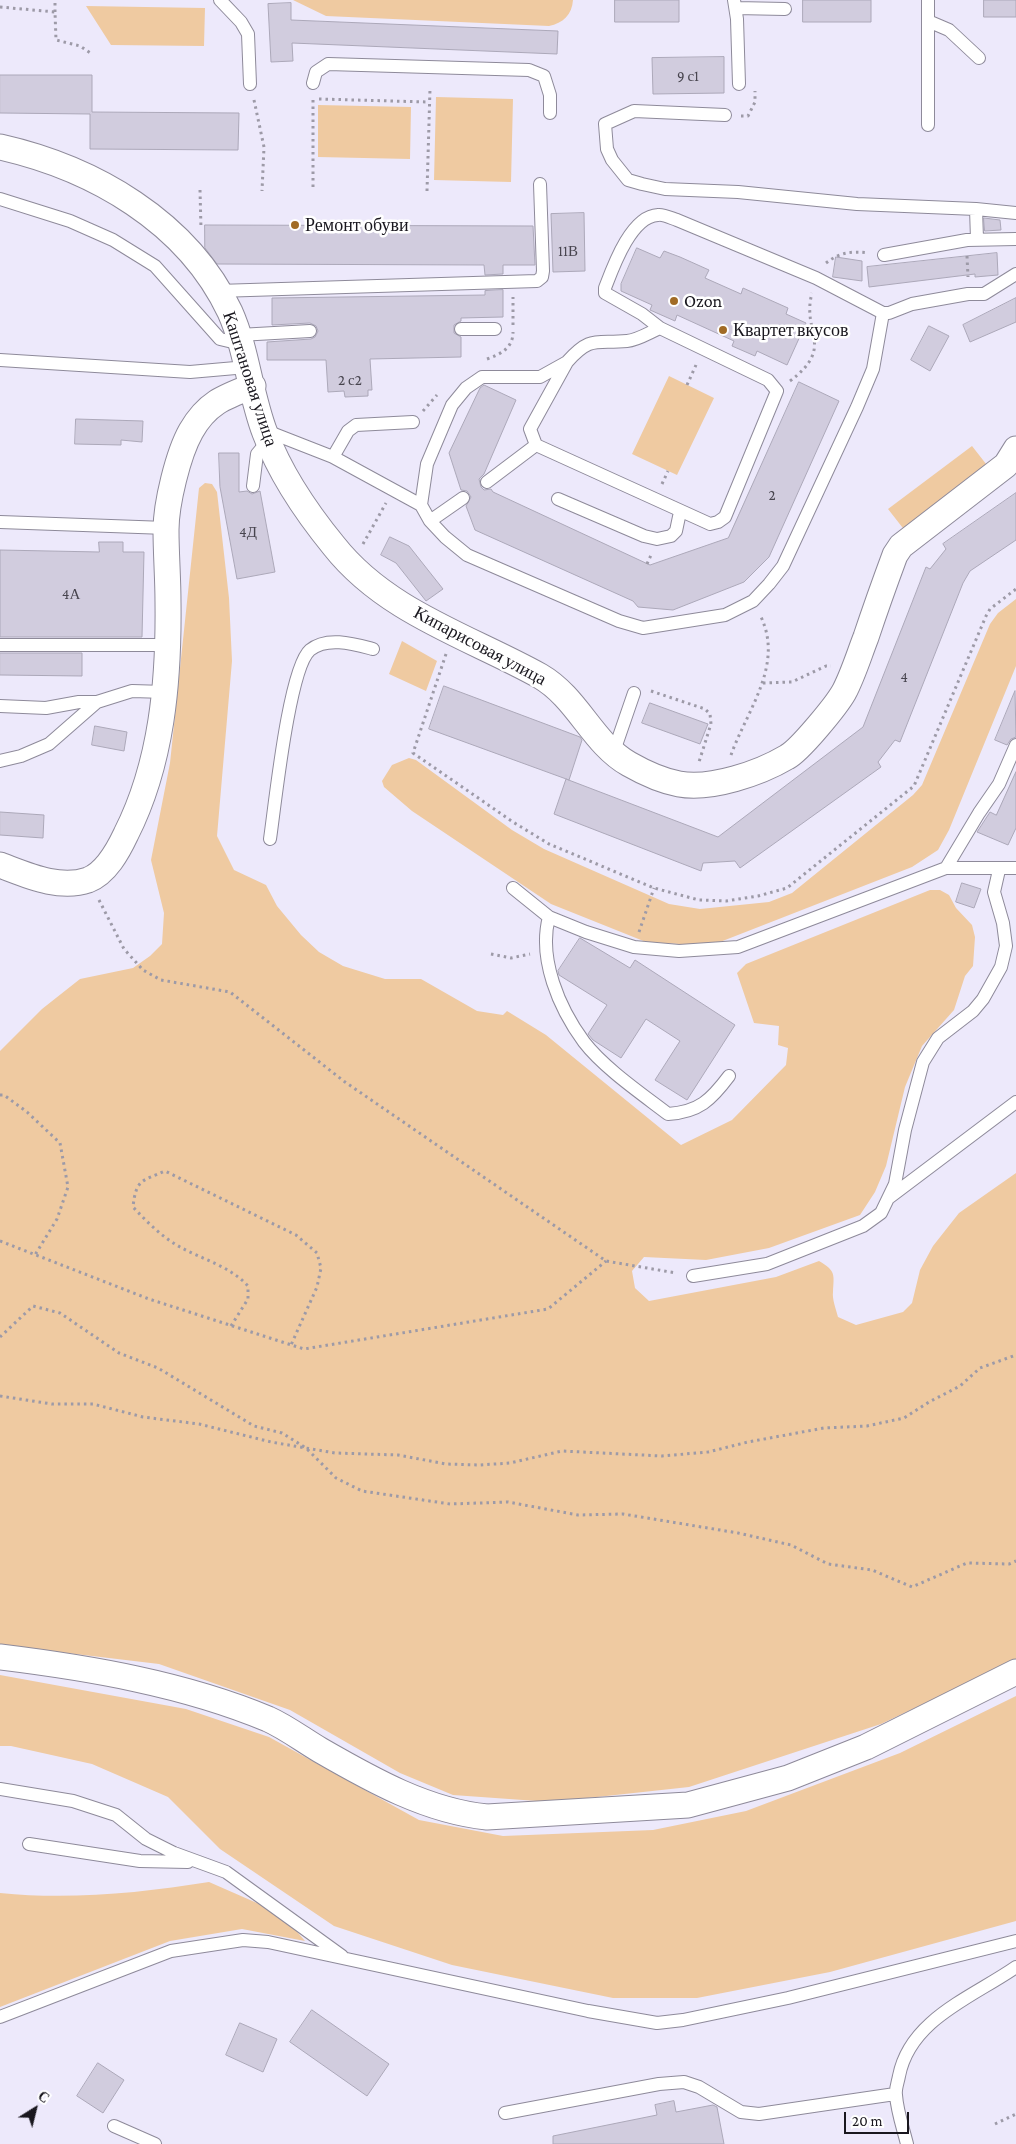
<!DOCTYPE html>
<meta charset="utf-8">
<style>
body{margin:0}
#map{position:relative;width:1016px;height:2144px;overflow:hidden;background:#ede9fb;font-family:"Crimson Pro",serif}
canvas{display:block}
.north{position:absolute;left:10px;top:2084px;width:50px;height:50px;-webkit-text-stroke:4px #fff;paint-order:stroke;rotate:36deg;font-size:14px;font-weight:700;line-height:20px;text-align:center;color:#19171e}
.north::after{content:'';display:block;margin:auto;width:18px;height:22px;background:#19171e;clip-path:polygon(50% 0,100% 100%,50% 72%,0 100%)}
.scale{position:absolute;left:844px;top:2112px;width:65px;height:22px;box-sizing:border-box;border:2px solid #19171e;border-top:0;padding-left:6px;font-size:15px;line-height:18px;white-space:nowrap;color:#19171e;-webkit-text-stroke:4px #fff;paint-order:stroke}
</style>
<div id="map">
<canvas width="1016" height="2144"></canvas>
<div class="north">С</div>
<div class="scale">20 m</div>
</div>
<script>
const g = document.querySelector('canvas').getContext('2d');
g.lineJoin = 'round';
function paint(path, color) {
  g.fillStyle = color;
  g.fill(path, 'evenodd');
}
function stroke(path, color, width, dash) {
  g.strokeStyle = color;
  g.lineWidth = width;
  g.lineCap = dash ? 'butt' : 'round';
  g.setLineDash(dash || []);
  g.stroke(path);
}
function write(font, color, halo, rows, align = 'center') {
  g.font = font + ' "Crimson Pro",serif';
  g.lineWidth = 5;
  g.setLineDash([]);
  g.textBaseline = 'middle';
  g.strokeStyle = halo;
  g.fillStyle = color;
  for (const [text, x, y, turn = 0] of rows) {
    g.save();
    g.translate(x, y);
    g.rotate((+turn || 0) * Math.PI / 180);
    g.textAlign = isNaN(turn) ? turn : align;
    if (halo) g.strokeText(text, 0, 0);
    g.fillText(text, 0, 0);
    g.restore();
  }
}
const green = new Path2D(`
 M293,0h280c-1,15 -10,23 -24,26l-223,-10z
 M86,6l119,2 -1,38 -93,-1z
 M436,97l77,2 -2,83 -77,-2z
 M318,105l93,2 -1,52 -92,-2z
 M669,376l45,22 -37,77 -45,-21z
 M972,446l18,23 -84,63 -18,-23z
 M205,483l7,1 5,8 12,106 3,63 -15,175 17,34 32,15 11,21 24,29 18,17 24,14 42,13h36l56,32 26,4 4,-4 39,24 135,110 51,-25 54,-55 2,-17 -10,-3 1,-19 -25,-3 -17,-50 9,-9 184,-74h10l9,5 7,13 16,17 3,12 -2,29 -8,10 -11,34 -32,36 -17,41 -19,79 -11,26 -15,23 -91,33 -63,12 -62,-3 -12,14 3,17 14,13 127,-24 43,-16c17,10 15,13 14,31 -1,7 3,17 5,25l18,8 47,-13 9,-9 8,-33 13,-24 26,-33 57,-40v487l-135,64 -192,63 -138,15 -98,-7 -53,-22 -110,-63 -131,-46 -159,-19v-594l42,-42 38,-30 53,-11 17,-12 12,-12 2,-31 -13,-53 19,-97 29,-275z
 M1016,599v67l-67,164 -11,20 -26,17 -192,75 -23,3 -51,-3 -95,-38 -139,-93 -28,-24 -2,-6 10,-16 17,-7 7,2 96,70 32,19 125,55 31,5 69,-7 23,-9 121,-98 9,-10 68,-161 8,-11z
 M402,641l35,20 -11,30 -37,-17z
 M0,1675l186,34 83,28 150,83 84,16 150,-6 93,-19 154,-58 116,-57v225l-186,51 -133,26h-84l-161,-33 -118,-39 -114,-77 -52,-52 -76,-33 -81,-18h-11z
 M209,1882l73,32 23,27 -63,-12 -72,12 -170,66v-114c69,7 141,0 209,-11z`);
const building = new Path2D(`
 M615,0h64v22h-64z
 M803,0h68v22h-68z
 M984,0h32v17h-32z
 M291,3v17l267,11 -1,23 -265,-11 1,18 -22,1 -3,-58z
 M724,57v36l-71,1 -1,-36z
 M0,75h92v37l147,1 -1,37 -148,-1v-35l-90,-1z
 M584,213l1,58 -32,1 -2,-58z
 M984,218l16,2 1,10 -16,1z
 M205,225l328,1 2,39h-32v9l-18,1 -1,-10 -267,-1 -12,-16z
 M637,248l23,10 4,-7 16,6 29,13 -4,8 36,16 2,-6 45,20 -2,6 20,9 -19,42 -30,-14 -2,5 -23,-10 2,-5 -57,-26 -2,6 -25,-11 2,-5 -31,-14v-7z
 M997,253l1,22 -23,2v-3l-106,13 -2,-20z
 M836,257l26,4v20l-29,-4z
 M503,290v27l-42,1v3l-7,4v8l7,4v20l-91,2 2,31h-4v6l-23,1 -1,-6 -16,1 -2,-32h-59v-18l44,-3 4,-2 3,-6 -2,-5 -6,-3 -38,2v-27l213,-3v-4z
 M1016,298v24l-46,20 -7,-17z
 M929,326l20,10 -19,35 -19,-11z
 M799,382l40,19 -70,156 -25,25 -71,28 -35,-3 -5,-6 -158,-71 -9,-24 5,-9 -4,-6 -6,-1 -12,-37 31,-65 4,-3 32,15 -32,74 -5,5 2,8 3,3 7,-1 2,3 157,73 78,-27z
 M76,419l67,2 -1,21 -21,-2v5l-46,-1z
 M219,453h20v39l8,-1 5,3 8,-3 15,81 -38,7 -17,-92z
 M1016,493v47l-46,31 -7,12 -63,159 -5,-2 -17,22 3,5 -141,101 -5,-7 -32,2 -2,8 -147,-57 12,-35 152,58 145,-110 63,-160 4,2 16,-20 -3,-5z
 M390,537l19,9 34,43 -17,12 -30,-38 -15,-8z
 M99,542h24v10h21l-2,85h-142v-87l99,2z
 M0,653h82v23l-82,-1z
 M444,686l136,51 2,3 -13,40 -140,-51z
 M1015,691l1,46 -5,2 -4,6 -12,-5z
 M650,703l58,21 -8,20 -58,-21z
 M95,726l32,6 -3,19 -32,-6z
 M1016,772v56l-8,17 -31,-13 13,-20 6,3z
 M0,812l44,3 -1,23 -43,-3z
 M962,883l19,6 -7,19 -18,-6z
 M580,938l50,30 5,-8 100,65 -48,75 -32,-20 25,-39 -34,-22 -25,39 -28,-18 -5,-6 19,-29 -48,-30 -1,-4z
 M312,2010l77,54 -22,32 -77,-54z
 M240,2023l37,16 -14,33 -37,-17z
 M98,2063l26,17 -21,33 -26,-17z
 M674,2101l2,11 37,-7 4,2 7,37h-171v-8l104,-21 -2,-10z`);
const path = new Path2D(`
 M0,7l55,5 1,28 24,6 12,8
 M55,12v-12
 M319,99l109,3
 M254,100l10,47 -2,44
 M313,100v91
 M741,116h7l7,-14v-11
 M200,190l1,39
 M427,191l3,-102
 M967,256l1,21
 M826,263c14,-11 26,-12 43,-10
 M513,325v-28
 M487,359c14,-5 26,-11 26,-27
 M790,381c46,-35 11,-48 22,-88
 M687,385l9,-20
 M423,411l14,-16
 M662,484l6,-13
 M363,544l23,-41
 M647,564l4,-9
 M446,654l-33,99 100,69 36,22 105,44 45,12 27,1 32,-5 29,-8 127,-102 72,-170 4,-7 26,-20
 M763,683l29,-1 34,-16h5
 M651,691l54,18 5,5 1,10 -12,38
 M731,755c16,-45 54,-91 29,-140
 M99,900l25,49 19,21 18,10 69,12 115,90 261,179 70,12
 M639,932l15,-44
 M491,954l20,4 19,-4
 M0,1095h4l23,17 33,31 8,44 -11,32 -22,36
 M0,1241l149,58 155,50 244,-40 58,-48
 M231,1326l17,-27v-13c-17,-19 -46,-27 -68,-39 -18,-10 -33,-25 -47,-40 3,-28 9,-26 32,-36l131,64 21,18 4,15 -4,19 -26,58
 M0,1337l33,-31 27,7 59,40 39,15 96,58 28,7 24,15 30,30 26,13 88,13 58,-2 70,13 45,-1 115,19 53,12 37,19 44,6 40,17 55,-24 42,1 7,-3
 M0,1396l52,8h41l50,13 56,7 72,18 64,11 63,2 48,9 34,1 30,-2 52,-12 100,5 46,-4 40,-10 76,-14 43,-2 37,-8 25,-16 31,-16 20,-18 36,-13
 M995,2124l21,-10`);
const lane = new Path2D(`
 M220,0l21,22 7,12 2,50
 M734,0l3,19 2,65
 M928,0v125
 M736,8l49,1
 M928,21l21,9 30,28
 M313,83l3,-11 12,-8 201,6 15,6 6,19v18
 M725,115l-91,-4 -29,13 2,25 5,11 16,20 14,4 23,5 73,3 119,12 119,5 1,30
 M0,199l70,22 43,19 42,26 65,73 21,5
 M976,209l40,4
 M884,255l83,-15 49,-1
 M218,291l319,-10 5,-4 1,-6 -3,-87
 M461,329h34
 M239,335l71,-4
 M0,360l190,12 57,-5
 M567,362c24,-27 29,-18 60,-21 11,-1 23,-9 33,-13
 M264,430l69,27 88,48 6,-41 25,-59 14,-17 16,-11h58l27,-15 -37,67 6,16 174,79 8,-2 7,-5 52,-126 -9,-11 -108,-52 -18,-14 -37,-21v-5c8,-21 26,-72 53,-73 5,-1 13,3 19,5l139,58 67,35h6l23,-9 56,-10h16l32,-20
 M333,457l15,-26 8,-6 57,-3
 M487,482l49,-37
 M253,486l4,-32 11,-13
 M558,499l86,37 13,3 14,-3 5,-5 4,-19
 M421,505l9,16 33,-23
 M430,521l15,16 22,18 152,66 24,7 82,-13 28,-14 16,-17 14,-18 74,-159 16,-38 10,-56
 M0,522l166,6
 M0,645h168
 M0,706l46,2 33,-6h18
 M613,754l21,-61
 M0,761l21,-5 28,-12 48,-42 35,-11 33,1
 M270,839c5,-34 19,-171 40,-189 17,-14 44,-6 63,-1
 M946,868l33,-55 20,-29 17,-39
 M513,888l36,29 37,15 48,15 45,4 59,-4 208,-79h70
 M549,917c-11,42 10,91 35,125 20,26 58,52 84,72 31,-2 43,-14 61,-38
 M890,1197l126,-95
 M693,1276l74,-12 96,-38 18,-13 14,-29 10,-54 18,-68 15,-24 35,-27 10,-12 18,-32 5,-21 -3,-23 -9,-31 5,-22
 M0,1789l73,12 43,14 30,24 28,14 52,19 116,84
 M29,1844l111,17 48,1
 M0,2017l171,-66 72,-11 25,2 320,69 69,12 26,-3 105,-22 228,-57
 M505,2113l154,-29 25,-2 15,5 42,25 18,2 136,-20
 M114,2126l41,18
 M907,2144c-4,-16 -10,-33 -11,-49 -1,-6 2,-13 3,-19 11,-57 74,-79 117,-109`);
const street = new Path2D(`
 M0,147c93,21 187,74 230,165 17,38 20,82 35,121 15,40 42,80 69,113 52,66 136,91 206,130 38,22 52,67 89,88 14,8 34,17 50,20 32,6 81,-11 108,-27 13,-7 49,-51 57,-65 9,-17 15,-37 22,-55 9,-27 19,-55 29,-82l6,-9 105,-81 10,-16
 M0,865c27,10 59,25 88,15 18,-7 30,-29 38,-46 36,-71 43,-153 42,-232 0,-24 -2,-48 -2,-72 0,-26 12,-76 25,-99 16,-28 33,-34 62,-45
 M0,1657c90,11 184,27 268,62 18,8 35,21 52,31 52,30 107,61 167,67l201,-12 100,-27 78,-31 150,-75`);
const markers = [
 [295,225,5,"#a16b25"],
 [674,301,5,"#a16b25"],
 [723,330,5,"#a16b25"]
];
const numberNames = [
 ["9 с1",688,76],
 ["11В",568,251],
 ["2 с2",350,380],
 ["2",772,495],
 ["4Д",248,532],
 ["4А",71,594],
 ["4",904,677]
];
const poiNames = [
 ["Ремонт обуви",305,225],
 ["Ozon",684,301],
 ["Квартет вкусов",733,330]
];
const streetNames = [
 ["Каштановая улица",250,379,72],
 ["Кипарисовая улица",480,646,28]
];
paint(green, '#efcaa1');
paint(building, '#d1ccde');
stroke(building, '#aca8b9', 1);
stroke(lane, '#8e8a9a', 14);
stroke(street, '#8e8a9a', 27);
stroke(path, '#9d9aa7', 3, [2.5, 4]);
stroke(lane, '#fff', 12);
stroke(street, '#fff', 25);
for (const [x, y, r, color] of markers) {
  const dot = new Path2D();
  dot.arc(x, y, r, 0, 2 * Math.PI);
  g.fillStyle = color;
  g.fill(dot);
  stroke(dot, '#fff', 2);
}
write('15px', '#47444e', null, numberNames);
write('18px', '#19171e', '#fff', poiNames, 'left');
write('18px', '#19171e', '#fff', streetNames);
</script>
